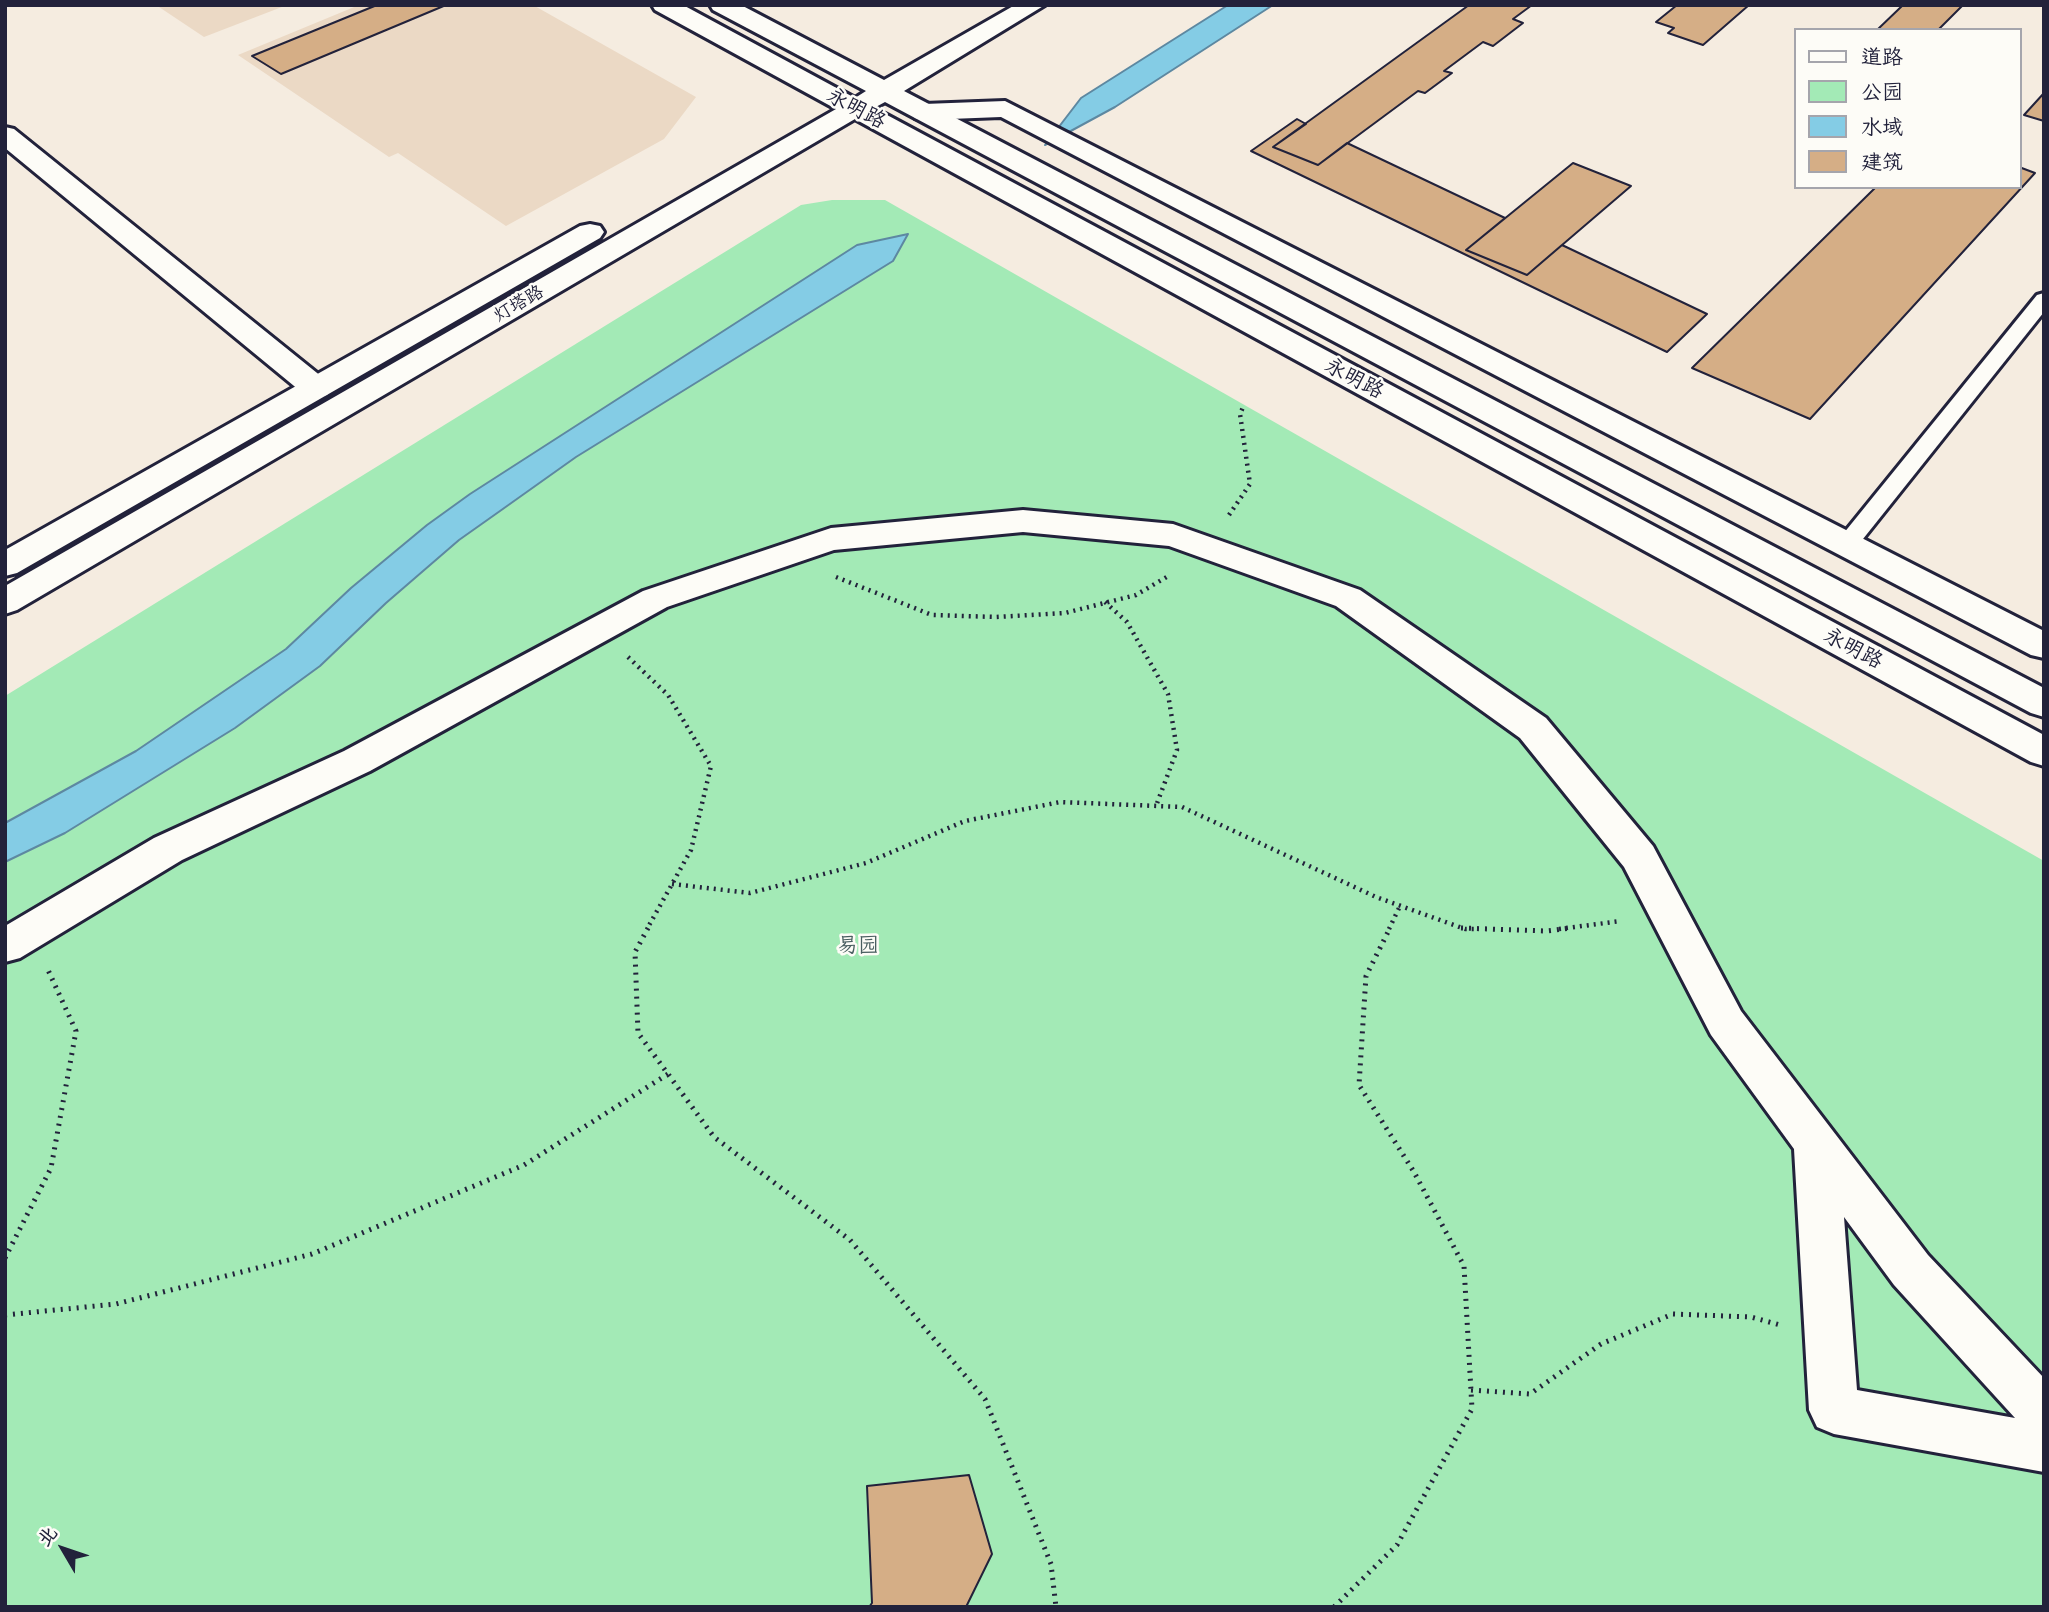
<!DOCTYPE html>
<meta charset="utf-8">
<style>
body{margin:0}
#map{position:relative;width:2049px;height:1612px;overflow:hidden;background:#f5ece0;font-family:"Patrick Hand","LXGW WenKai TC",sans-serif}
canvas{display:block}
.frame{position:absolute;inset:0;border:7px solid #22223b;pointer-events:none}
.legend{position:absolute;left:1794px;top:28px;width:228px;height:161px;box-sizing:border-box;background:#fdfcf7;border:2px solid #a5a5ac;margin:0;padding:9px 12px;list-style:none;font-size:21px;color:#22223b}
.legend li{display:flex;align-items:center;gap:14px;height:35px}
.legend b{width:35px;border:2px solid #a5a5ac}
.north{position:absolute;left:28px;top:1514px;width:70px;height:70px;-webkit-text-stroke:5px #fdfcf7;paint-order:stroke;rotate:309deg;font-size:19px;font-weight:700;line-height:28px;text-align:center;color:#22223b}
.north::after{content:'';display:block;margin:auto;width:24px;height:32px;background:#22223b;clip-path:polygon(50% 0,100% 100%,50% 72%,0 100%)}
</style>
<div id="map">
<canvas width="2049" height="1612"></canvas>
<div class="frame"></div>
<ul class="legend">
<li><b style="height:9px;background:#fdfcf7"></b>道路</li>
<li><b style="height:19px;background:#a3eab6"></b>公园</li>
<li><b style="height:19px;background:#84cce5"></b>水域</li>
<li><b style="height:19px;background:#d5ae86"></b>建筑</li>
</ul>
<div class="north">北</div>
</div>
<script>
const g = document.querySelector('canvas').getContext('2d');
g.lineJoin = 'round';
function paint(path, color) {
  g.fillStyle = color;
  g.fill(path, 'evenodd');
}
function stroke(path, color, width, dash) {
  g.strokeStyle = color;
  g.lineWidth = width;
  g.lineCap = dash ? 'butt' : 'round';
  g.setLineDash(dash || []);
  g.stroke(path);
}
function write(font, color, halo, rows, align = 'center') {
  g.font = font + ' "Patrick Hand","LXGW WenKai TC",sans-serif';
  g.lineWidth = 5;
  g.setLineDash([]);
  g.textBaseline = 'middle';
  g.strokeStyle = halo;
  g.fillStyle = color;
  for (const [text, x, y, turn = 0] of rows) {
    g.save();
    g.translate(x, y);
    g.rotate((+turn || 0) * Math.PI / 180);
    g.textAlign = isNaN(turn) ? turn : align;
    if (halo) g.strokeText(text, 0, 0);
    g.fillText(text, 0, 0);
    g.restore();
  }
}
const built = new Path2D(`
 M156,5h131l-83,32z
 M359,5h174l163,92 -32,42 -158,87 -108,-73 -9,4 -151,-102z`);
const green = new Path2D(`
 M832,200h53l1159,661v746h-2039v-911l796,-491z`);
const water = new Path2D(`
 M1228,5h45l-158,102 -70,38 36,-47z
 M908,234l-15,27 -317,196 -76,54 -41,29 -73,63 -66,63 -85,62 -170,105 -60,29v-39l131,-72 150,-102 65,-61 76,-63 43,-31 387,-249z`);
const building = new Path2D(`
 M377,5h69l-165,69 -29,-18z
 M1469,5h63l-19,14 10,4 -30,23 -10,-4 -39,29 8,2 -27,20 -7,-2 -100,74 -45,-18z
 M1677,5h72l-46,40 -35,-12 6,-5 -18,-6z
 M1903,5h60l-25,25h-61z
 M2044,93v28l-20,-6z
 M1297,119l9,5 -33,23 45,18 29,-22 158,75 -39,32 61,25 35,-30 145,69 -40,38 -416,-201z
 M1573,163l58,23 -104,89 -61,-25z
 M2019,167l16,6 -225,246 -118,-51 184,-181h143z
 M969,1475l23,79 -26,53h-97l3,-4 -5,-117z`);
const pathFar1 = new Path2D(`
 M1229,515l21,-31 -10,-70 4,-9
 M836,577l96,38 64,2 69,-4 71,-18 34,-20
 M1105,602l22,20 41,72 9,56 -21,56
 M628,657l40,38 43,71 -20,84 -44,79
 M672,884l78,9 116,-30 99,-42 95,-19 122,5 194,90 89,32h12
 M1389,929l11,-23
 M1559,929l62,-8`);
const path = new Path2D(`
 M648,928l-13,24 3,81 76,104 136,103 135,159 66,165 5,43
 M1461,928l85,3 26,-3
 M5,1258l46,-90 25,-137 -28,-61
 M5,1315l111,-11 196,-50 212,-89 144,-91
 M1471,1390l59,4 71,-50 72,-30 78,3 29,8
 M1334,1607l63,-62 75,-136 -8,-143 -50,-94 -55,-87 7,-109 24,-48`);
const service = new Path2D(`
 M2044,293v19l-189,237h-16l-4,-5 4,-5 198,-244z`);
const pedestrian = new Path2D(`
 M1023,510l150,14 187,66 186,128 107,128 88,165 187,244 116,123v94l-210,-38 -17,-7 -8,-17 -15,-261 -83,-114 -87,-168 -104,-129 -184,-132 -167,-60 -146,-14 -189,18 -167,57 -297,164 -188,89 -162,98 -15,4v-36l149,-88 190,-87 299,-160 188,-63zM1844,1217l50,68 121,133 -158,-28z`);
const minor = new Path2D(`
 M1005,101l1039,530v27l-13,-3 -1030,-538 -77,3 -9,-2 -4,-6 4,-6 9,-2z
 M5,127l9,2 313,252 4,7 -4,7 -11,2 -11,-2 -300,-247z`);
const tertiary = new Path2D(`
 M652,5h31l172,93 11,-7 -153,-81 -3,-5h31l143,75 131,-75h30l-141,86 1140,597v29l-13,-4 -1146,-611 -11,6 1170,627v31l-13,-4 -1176,-643 -838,491 -12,4v-28l831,-477 -181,-99z
 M590,224l10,2 4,6 -4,6 -583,335 -12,3v-26l575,-324z`);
const farStreetnames = [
 ["灯塔路",519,304,-30]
];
const streetNames = [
 ["永明路",856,109,28],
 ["永明路",1354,379,28],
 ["永明路",1853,649,28]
];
const parkNames = [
 ["易园",858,946]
];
paint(built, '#ebd9c5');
paint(green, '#a3eab6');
paint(water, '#84cce5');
stroke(water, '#5d88a1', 2);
paint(building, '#d5ae86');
stroke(building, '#22223b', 2);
stroke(service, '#22223b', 6);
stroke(pedestrian, '#22223b', 6);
stroke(minor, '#22223b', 6);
stroke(tertiary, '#22223b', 6);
stroke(pathFar1, '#22223b', 4.5, [2, 5]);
stroke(path, '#22223b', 5, [2, 6]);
paint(service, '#fdfcf7');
paint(pedestrian, '#fdfcf7');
paint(minor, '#fdfcf7');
paint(tertiary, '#fdfcf7');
write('18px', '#22223b', '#fdfcf7', farStreetnames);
write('21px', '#22223b', '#fdfcf7', streetNames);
write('21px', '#495e60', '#fdfcf7', parkNames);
</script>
